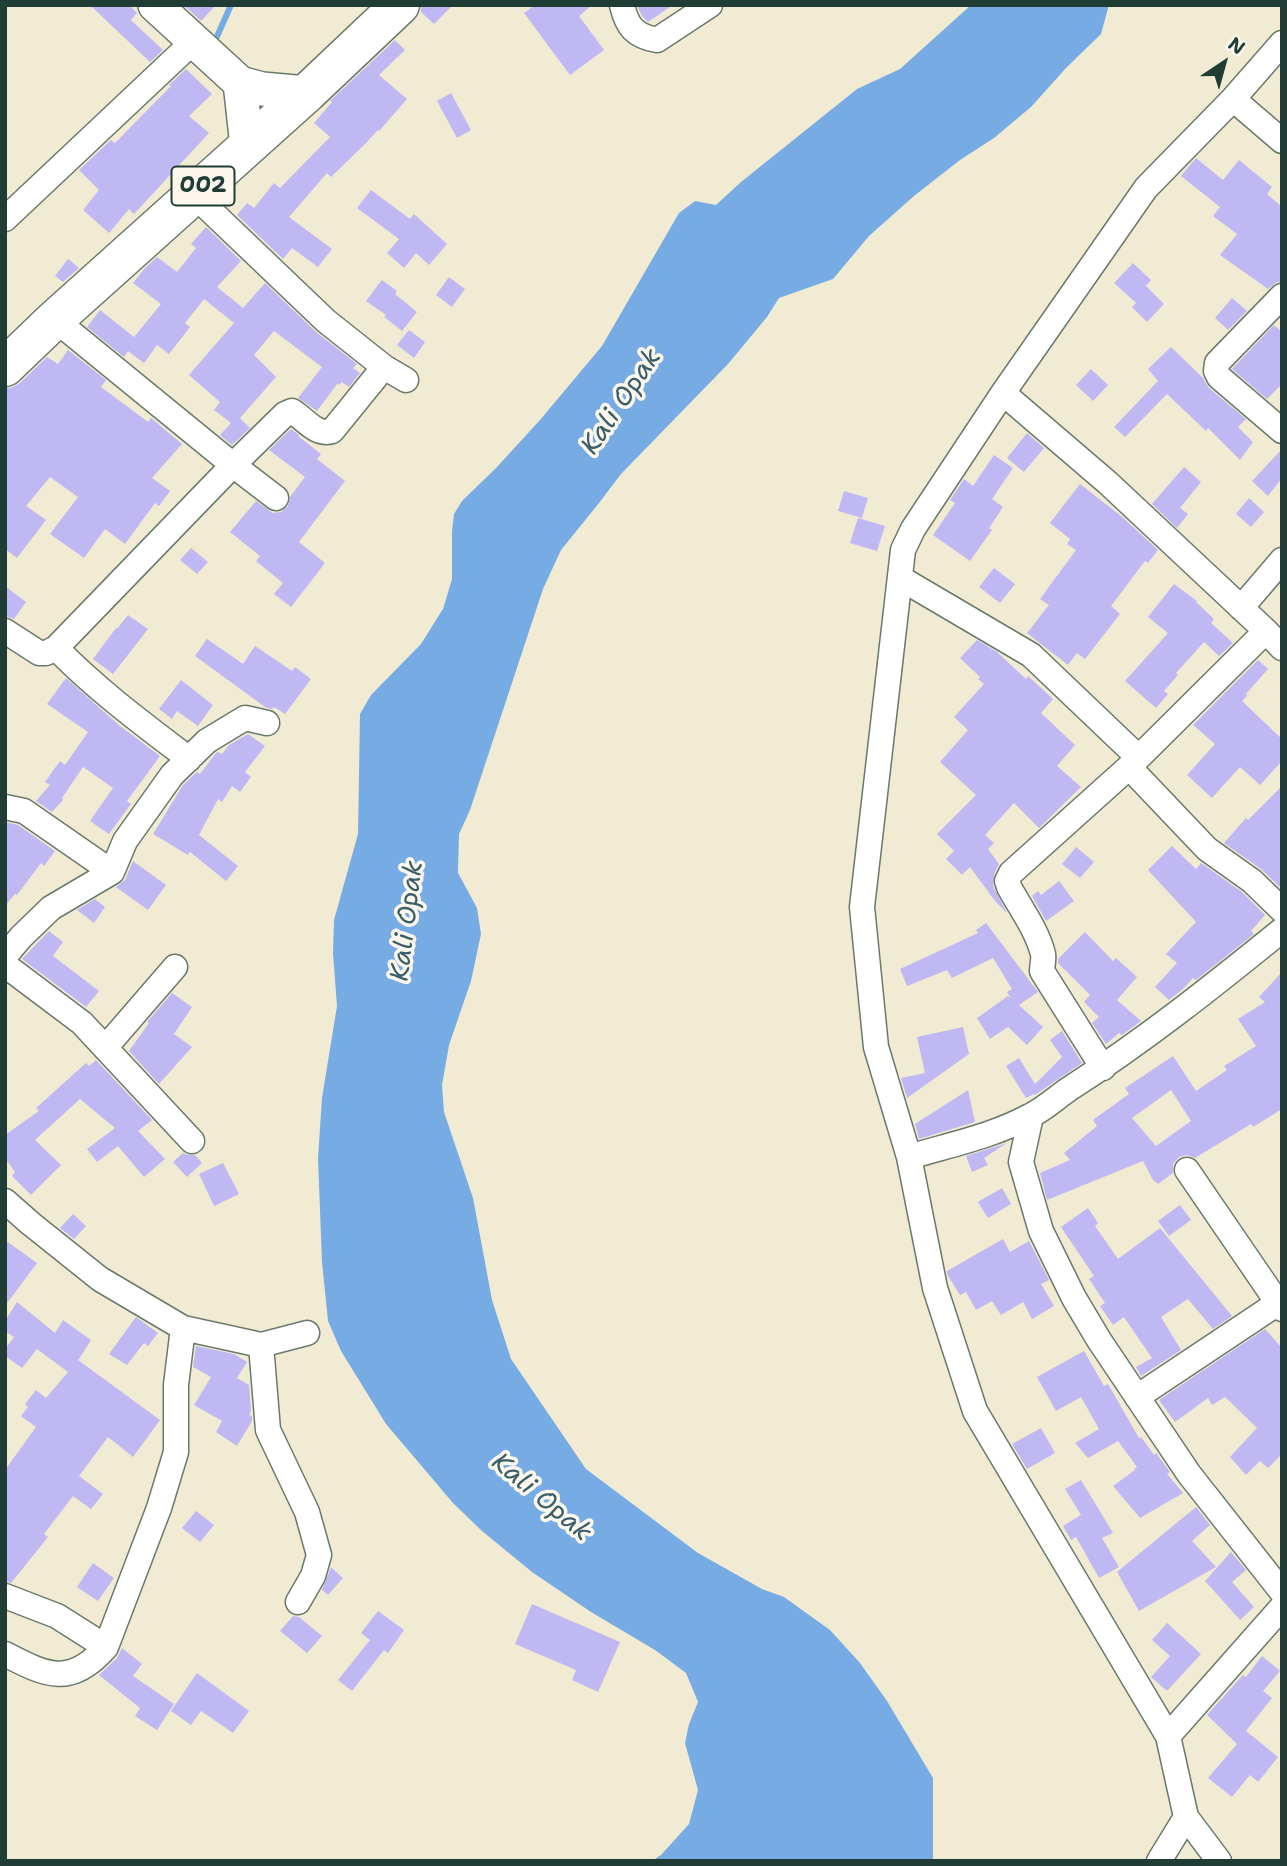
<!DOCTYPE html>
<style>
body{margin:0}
#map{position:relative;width:1287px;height:1866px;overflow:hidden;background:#f2ebd3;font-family:"Shantell Sans",sans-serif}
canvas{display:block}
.frame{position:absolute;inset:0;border:7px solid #1f3d34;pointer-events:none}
.north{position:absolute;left:1189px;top:28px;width:70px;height:70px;-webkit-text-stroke:5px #fbf7ec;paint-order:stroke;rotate:36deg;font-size:19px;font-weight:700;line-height:28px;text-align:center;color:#1f3d34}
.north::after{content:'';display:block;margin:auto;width:24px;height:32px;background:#1f3d34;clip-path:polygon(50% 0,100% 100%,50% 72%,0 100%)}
</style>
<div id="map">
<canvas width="1287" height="1866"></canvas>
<div class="frame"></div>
<div class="north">N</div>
</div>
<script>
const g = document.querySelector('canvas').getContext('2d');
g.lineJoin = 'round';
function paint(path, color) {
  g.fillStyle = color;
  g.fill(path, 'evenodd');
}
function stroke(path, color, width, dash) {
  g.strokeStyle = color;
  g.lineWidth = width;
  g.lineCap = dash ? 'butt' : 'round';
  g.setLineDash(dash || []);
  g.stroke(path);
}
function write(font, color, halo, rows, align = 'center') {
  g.font = font + ' "Shantell Sans",sans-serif';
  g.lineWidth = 7;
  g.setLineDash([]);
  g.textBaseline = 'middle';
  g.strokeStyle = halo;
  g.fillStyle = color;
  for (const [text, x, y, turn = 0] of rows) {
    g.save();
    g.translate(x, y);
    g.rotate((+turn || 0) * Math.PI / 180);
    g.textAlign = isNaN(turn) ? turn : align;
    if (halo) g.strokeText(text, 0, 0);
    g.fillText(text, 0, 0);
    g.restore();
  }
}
const water = new Path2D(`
 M971,5h138l-8,29 -35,34 -35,39 -37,31 -34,22 -46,36 -45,40 -36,43 -54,19 -12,19 -39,47 -107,110 -22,29 -38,47 -18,39 -73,221 -11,24 -1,39 19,35 4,26 -10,47 -22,64 -7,40 2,27 29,86 19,102 19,59 75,110 112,84 64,36 22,8 46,33 30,33 27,38 46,77v83h-281l9,-6 28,-31 9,-34 -13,-47 4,-19 9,-22 -12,-29 -31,-23 -64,-38 -59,-40 -50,-41 -29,-28 -67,-79 -45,-73 -13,-30 -6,-59 -4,-104 4,-60 15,-92 -4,-53 1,-33 24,-86 2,-120 11,-19 50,-51 22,-35 9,-30v-48l2,-17 8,-13 34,-33 44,-48 62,-74 77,-133 16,-12 21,4 25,-23 116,-93 43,-20z`);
const stream = new Path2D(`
 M215,41l16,-36`);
const building = new Path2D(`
 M90,5h39l8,8 -6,7 32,30 -13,12z
 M184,5h32l-15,16z
 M421,5h32l-19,19 -13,-12z
 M535,5h57l-13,11 25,34 -34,25 -46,-62z
 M637,5h36l-25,17 -6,-6z
 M395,40l10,10 -26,25 28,24 -28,32 -1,-1 -13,14 -34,33 -4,-4 -38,44 43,32 -14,18 -26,-19 -9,11 -46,-44 10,-12 7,5 20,-25 6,5 50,-51 -16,-14 18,-21 -2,-1z
 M186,69l26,25 -23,22 20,17 -75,81 -5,-5 -20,24 -26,-23 16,-20 -20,-20 32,-30 4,3 56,-57 -2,-1z
 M451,93l20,37 -14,8 -20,-37z
 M1196,158l27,22 16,-20 33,27 -5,7 15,13v75h-5l-9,7 -48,-34 17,-21 -24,-18 7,-9 -39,-31z
 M371,190l39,29 4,-5 33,30 -18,21 -13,-12 -12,15 -17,-15 12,-14 -42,-31z
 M206,227l35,34 -24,26 26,21 22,-25 51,49 41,32 -4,4 7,5 -11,14 -7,-5 -3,3 -1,-2 -21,28 -19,-13 24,-31 -48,-36 -20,24 22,22 -36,41 10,10 -18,17 -12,-10 11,-12 -17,-13 6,-8 -31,-27 45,-52 -30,-24 -19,24 5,4 -21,27 -12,-9 -13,18 -16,-12 -4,6 -37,-30 13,-17 34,27 27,-33 -28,-21 12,-15 12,-11 20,15 19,-24 -5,-4z
 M68,259l11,9 -16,14 -8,-6z
 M1133,263l18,17 -5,6 18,18 -17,18 -15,-15 4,-4 -22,-20z
 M449,277l16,12 -13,18 -16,-12z
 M382,280l15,11 -2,3 22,18 -15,19 -18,-14 2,-2 -20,-14z
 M1232,298l15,13 -19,19 -13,-12z
 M1274,325l8,7v52l-15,15 -35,-30z
 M409,330l16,12 -11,16 -17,-13z
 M1171,347l32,31 6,10 37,31 -8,8 15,15 -13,18 -32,-32 -2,3 -39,-37 -42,43 -11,-10 44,-46 -10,-12z
 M68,350l38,30 -5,7 47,35 3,-4 31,26 -30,34 18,13 -11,15 -4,-3 -30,41 -20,-15 -21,29 -34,-24 28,-37 -28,-20 -24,29 20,14 -29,38 -12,-9v-161h6l9,-5 27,-26 11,7z
 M1091,369l17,16 -15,16 -17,-16z
 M291,429l8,6 -1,1 23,18 -4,5 28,22 -46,61 26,21 -34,44 -17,-13 9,-11 -27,-22 4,-5 -30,-24 26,-31 17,12 8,-1 7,-6 2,-9 15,-20 -36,-27z
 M1027,433l17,15 -20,24 -17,-14z
 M1282,449v29l-14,18 -16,-15z
 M994,455l19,13 -21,31 11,8 -14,21 3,2 -22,31 -37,-26 22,-32 -5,-3 14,-21 9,7z
 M1184,467l17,15 -21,26 8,6 -11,14 -25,-24z
 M1080,484l41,32 37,34 -10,13 -3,-2 -34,45 9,8 -35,45 -8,-6 -9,12 -41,-32 22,-28 -9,-6 36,-49 -9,-6 3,-5 -20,-16z
 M844,491l24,7 -6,20 -24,-7z
 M1249,498l15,14 -13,15 -15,-13z
 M858,518l27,8 -8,25 -27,-8z
 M191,548l17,14 -11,12 -17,-14z
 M994,568l21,16 -15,19 -21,-16z
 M1174,584l23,17 -1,1 18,17 -3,4 22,20 -14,13 -15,-14 -28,31 2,2 -14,16 4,3 -12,14 -31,-27 43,-48 -20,-16z
 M5,586l21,16 -12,17 -9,-3z
 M128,615l20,14 -35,45 -20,-15 23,-31 1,1z
 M207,639l36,25 12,-18 37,25 3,-4 16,12 -26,35 -11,-7 -2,2 -7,-2 -70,-51z
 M977,640l20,12 29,27 2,-3 25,23 -12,14 34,32 -18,21 24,21 -42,41 -25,-25 -29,32 9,8 -6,6 11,15 -5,10 -1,12 14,27 -12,-12 -25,-34 -8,8 -16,-16 8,-8 -17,-17 39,-39 -36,-33 28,-32 -14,-13 30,-33 -6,-5 2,-2 -20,-19z
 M1258,660l10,9 -22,25 1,2 -5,5 40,38v22l-22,24 -20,-18 -28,31 -25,-23 28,-31 -22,-19z
 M66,678l54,48 40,30 -33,45 4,3 -22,30 -19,-13 23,-33 -30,-21 -21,31 1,2 -11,12 -16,-11 14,-16 -5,-3 15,-21 5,4 23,-33 -41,-28z
 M181,680l32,25 -15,21 -21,-15 -5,8 -13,-10z
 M248,734l17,12 -20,26 6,5 -11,15 -8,-6 -10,16 -4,-3 -19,36 39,31 -12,15 -36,-29 -2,3 -35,-21 30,-49 14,-13 3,2 16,-21 2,-1 4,2 7,-9z
 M1282,786v103l-21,-20 -37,-26 22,-25 2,2z
 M5,822l13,3 37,26 -11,15 -3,-3 -24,32 -2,-1 -10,12z
 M1172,846l24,23 5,-6 41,29 23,23 -14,16 3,3 -58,46 -3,-2 -10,11 -14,11 -14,-13 22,-24 -11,-9 30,-32 -48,-52z
 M1076,847l18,15 -14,16 -18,-14z
 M133,861l33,24 -18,25 -32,-23 9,-7z
 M1059,881l15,20 -28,20 -14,-25 6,-5 3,4z
 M95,899l10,8 -11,16 -17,-13z
 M986,923l52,69 -19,13 24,22 -16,18 -19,-18 -18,12 -13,-21 31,-22 3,2 -4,-6 5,-3 -19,-31 -41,20 -5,-8 -40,16 -7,-17 78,-36 -2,-3z
 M49,931l14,11 -10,14 46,35 -13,16 -64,-48z
 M1085,932l28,29 3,-3 21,19 -20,23 24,21 -19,14 -3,-2 -13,11 -14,-21 7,-6 -15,-15 6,-7 -32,-32v-4z
 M1282,972v137l-29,18 -2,-3 -56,34 -8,-3 -8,2 -6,7v9l-15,11 -5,-4 -10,-19 -96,39 -7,-27 30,-13 -6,-7 33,-27 -4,-6 36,-26 -4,-6 48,-32 23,35 31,-21 -3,-4 32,-20 -18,-27 27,-17 -6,-5zM1171,1090l20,31 -35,25 -24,-28z
 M172,993l20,14 -18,27 18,13 -33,37 -30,-33 20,-28 -2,-1z
 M963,1027l6,27 -62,44 -6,-20 24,-5 -8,-36z
 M1062,1031l20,32 -47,32 -1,-1 -8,4 -20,-32 13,-8 16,26 27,-27 -12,-17z
 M96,1060l56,60 -14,11 27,28 -21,18 -26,-31 -21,16 -10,-13 28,-21 -35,-29 -45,41 26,25 -30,30 -19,-19 3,-4 -10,-14v-23l34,-24 -3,-3 50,-45 3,3z
 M968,1090l7,32 -56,17 -4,-15z
 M1007,1143l-23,15 4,7 -16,7 -6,-16z
 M183,1153l5,2h7l7,8 -15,14 -14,-15z
 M223,1163l16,31 -25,12 -15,-32z
 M1002,1188l9,16 -23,14 -10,-16z
 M1180,1205l11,15 -22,16 -11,-15z
 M1088,1208l10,15 -3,3 23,33 42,-31 72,88 -19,13 -25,-30 -27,18 20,33 -40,26 -5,-9 16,-9 -28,-41 -11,8 -13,-19 5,-3 -16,-24 5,-3 -33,-49z
 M73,1214l13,12 -12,13 -14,-11z
 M1003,1239l7,13 19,-11 20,39 -8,4 13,22 -22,13 -9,-17 -22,13 -9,-14 -16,9 -10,-18 -6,3 -13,-21v-3z
 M5,1240l32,23 -32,43z
 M17,1302l38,31 8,-13 28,20 -14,22 1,-2 82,60 -27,37 -25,-20 -29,39 24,18 -12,15 -18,-13 -29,38 4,3 -37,46 -6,-2v-111l31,-43 -15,-11 7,-9 -3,-3 11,-14 10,8 22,-26 -31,-23 -15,19 -17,-12v-7l9,-12 -9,-6v-10z
 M136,1317l22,16 -10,13 -4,-3 -17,22 -18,-11z
 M1265,1329l17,19v106l-14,14 -8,-7 -14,14 -16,-18 27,-29 -32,-31 -13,8 -4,-7 -33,24 -16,-22z
 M196,1346l38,8 13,8 -10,16 12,7 2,26 -2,4 3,1v5l-15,25 -21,-14 6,-11 -28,-16 17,-28 -18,-10z
 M1084,1351l20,35 4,-2 31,54 2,-1 13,18 2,-2 14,19 -3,2 16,19 -43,25 -27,-32 22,-16 -1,-1 3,-2 -19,-26 -30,17 -13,-15 24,-14 -18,-32 -25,14 -19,-34z
 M1041,1428l14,25 -28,16 -15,-25z
 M1081,1480l32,53 -11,5 17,29 -20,11 -23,-41 -5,3 -8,-14 18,-11 -16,-26z
 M1196,1507l14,18 -18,16 24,26 -77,44 -22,-39z
 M196,1511l18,14 -14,17 -18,-14z
 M1231,1552l15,18 -14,12 22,25 -14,13 -35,-39z
 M93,1563l21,15 -16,23 -21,-14z
 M331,1567l12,11 -15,17 -6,-5z
 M532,1604l88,38 -22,50 -26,-12 4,-10 -61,-26z
 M378,1611l26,19 -16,23 -4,-3 -32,41 -14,-11 32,-40 -9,-7z
 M293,1616l6,1 23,19 -15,17 -27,-22z
 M1167,1623l34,31 -34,37 -16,-14 19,-21 -18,-16z
 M122,1648l20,16 -9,12 41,28 -17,26 -22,-14 5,-8 -41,-33 18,-17z
 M1262,1656l18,15 -17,20 9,7 -26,33 32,26 -20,25 -8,-7 -18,22 -24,-19 29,-34 -30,-29 36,-40 3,2z
 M197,1673l52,38 -16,22 -32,-22 -10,14 -20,-14z`);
const minor = new Path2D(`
 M622,5c5,22 13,31 35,35l53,-35
 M1233,99l49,42
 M193,194l133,127 58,46 22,13
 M5,219l189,-178
 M1282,296l-65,67 -1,8 3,6 63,54
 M53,321l16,10 164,134 52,-51 7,-3c13,8 24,25 40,20l52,-64
 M1003,393l105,90 158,148 16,17
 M900,578l131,77 107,102
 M1241,608l41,-48
 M5,631l34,22h7l10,-5 177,-183 43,33
 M56,648c41,42 87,76 133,111
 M1129,767l78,82 45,32 30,29
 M5,807l19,4 88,61
 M5,956l16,-19 30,-29 61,-36 13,-31 47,-66 35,-34 38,-23 22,5
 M5,965l77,58 110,118
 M105,1048l70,-81
 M1103,1068l-61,-97c0,-6 2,-10 1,-17 -6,-24 -22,-45 -34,-67l-2,-6 4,-8 118,-106 137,-136
 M1031,1116l-10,46 20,69 33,67 25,42 90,134 93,118
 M909,1157c40,-12 84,-21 121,-41 14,-7 26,-18 39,-27 75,-48 144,-103 213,-159
 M1187,1170l95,139
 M5,1201l25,22 70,56 83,49 78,17 46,-12
 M261,1345l7,85 39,82 12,43 -6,21 -15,26
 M1137,1397l141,-94
 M5,1596l52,20 49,31c-35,40 -59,29 -101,7
 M106,1647l53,-139 17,-56v-67l7,-57
 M1168,1736l114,-129
 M1159,1861l27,-44
 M1219,1861l-33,-44 -18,-81 -193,-325 -40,-123 -26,-131 -33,-110 -14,-140 41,-357 10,-21 90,-136 143,-205 87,-89 49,-56`);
const secondary = new Path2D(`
 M155,5l85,78 22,6 45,4
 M240,83l7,63`);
const primary = new Path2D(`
 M5,367l48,-46 254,-228 93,-88`);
const shields = [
 [203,186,63]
];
const shieldNames = [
 ["002",203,186]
];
const waterNames = [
 ["Kali Opak",622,402,-56],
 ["Kali Opak",408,921,-83],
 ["Kali Opak",541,1498,40]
];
paint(water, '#77abe4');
stroke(stream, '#77abe4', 6);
paint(building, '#bfb8f2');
stroke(minor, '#697a6c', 27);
stroke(secondary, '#697a6c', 36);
stroke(primary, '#697a6c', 41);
stroke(minor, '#fff', 24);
stroke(secondary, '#fff', 33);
stroke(primary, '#fff', 38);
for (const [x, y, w] of shields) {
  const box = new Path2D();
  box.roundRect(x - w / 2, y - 19.5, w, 39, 5);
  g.fillStyle = '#fbf7ec';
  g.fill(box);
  stroke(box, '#1f3d34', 2);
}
write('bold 23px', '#1f3d34', null, shieldNames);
write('italic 26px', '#395e69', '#fbf7ec', waterNames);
</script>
